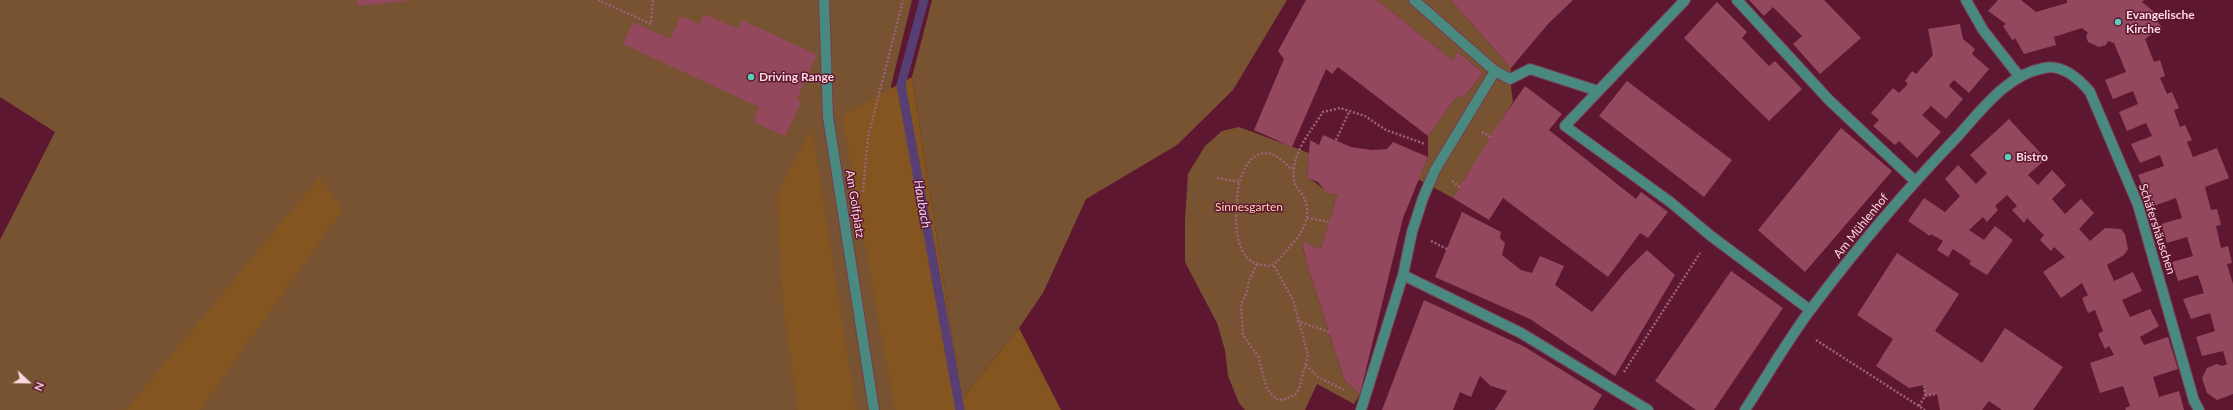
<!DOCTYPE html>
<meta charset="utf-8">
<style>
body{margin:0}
#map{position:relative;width:2233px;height:410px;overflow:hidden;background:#5e1730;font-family:Lato,sans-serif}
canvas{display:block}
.north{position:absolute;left:8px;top:362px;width:40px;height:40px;-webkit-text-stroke:3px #5e1730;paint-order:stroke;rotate:112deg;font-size:11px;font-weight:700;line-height:16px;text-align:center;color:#fcd8e0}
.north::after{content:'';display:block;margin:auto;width:14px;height:18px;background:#fcd8e0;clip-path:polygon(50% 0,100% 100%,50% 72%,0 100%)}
</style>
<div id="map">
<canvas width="2233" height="410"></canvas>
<div class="north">N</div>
</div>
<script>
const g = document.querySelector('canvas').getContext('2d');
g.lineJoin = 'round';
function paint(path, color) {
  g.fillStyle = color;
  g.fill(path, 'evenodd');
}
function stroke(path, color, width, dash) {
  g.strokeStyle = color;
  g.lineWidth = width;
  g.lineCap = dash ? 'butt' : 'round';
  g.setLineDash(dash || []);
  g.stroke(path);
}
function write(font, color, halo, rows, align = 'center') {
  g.font = font + ' Lato,sans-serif';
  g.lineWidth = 3;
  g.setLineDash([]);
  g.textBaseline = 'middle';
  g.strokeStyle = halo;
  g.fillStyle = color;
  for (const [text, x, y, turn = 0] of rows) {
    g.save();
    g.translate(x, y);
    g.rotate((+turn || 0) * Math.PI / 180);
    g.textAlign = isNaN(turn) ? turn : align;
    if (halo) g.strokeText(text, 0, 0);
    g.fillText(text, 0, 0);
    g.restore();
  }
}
const green = new Path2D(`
 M0,0h912l-21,86 49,324h-940v-170l55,-108 -55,-35z
 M932,0h355l-54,90 -56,55 -91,54 -43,94 -24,35 -57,71 -50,-322z
 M1377,0h74l60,68 -1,11 3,23 -60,96 -35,-19 10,-22v-21l30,-41 5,3 20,-25 -25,-21 -6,8z
 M1239,127l70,26 -2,25c14,6 16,14 30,17l-16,54 -19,-6 6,25 37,113 15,13 -6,10 -37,-20 -12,26h-60l-6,-7 -11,-27 -3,-26 -8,-27 -32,-61v-41l3,-47 17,-28 17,-15z`);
const forest = new Path2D(`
 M912,77l50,322 57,-71 42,82h-166l-53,-294z
 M812,128l44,282h-58l-15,-104 -6,-112z
 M319,177l24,32 -143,201h-74z`);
const stream = new Path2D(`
 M924,0l-23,85 59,325`);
const building = new Path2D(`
 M357,0h49v1l-49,5z
 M1306,0h71l75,60 6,-8 25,21 -20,25 -5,-3 -30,41 -90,-69 -6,7 -6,-5 -34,78 -38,-17 30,-71 -6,-8z
 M1451,0h122l-25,24 -37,44z
 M1749,0h75l37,38 -41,36 -27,-30 9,-8 -29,-29 -9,9z
 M1998,0h23l15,12 31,-9v-3h77l-2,2 15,12 -4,3 9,10 -17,12 9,23 6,-2 5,16 -5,2 7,16 5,-2 7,16 -5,2 6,17 5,-2 7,15 -5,2 6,15 24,-9 12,30 -24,9 6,23 6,-1 4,16 -5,1 5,22 7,-2 4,17 -5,1 6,20v110l-16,6 -10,-7 -5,-15 5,-10 10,-4 5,2 5,-2 -4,-13 -21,5 -6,-19 19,-6 -5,-18 -19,6 -8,-20 21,-6 -6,-18 -20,6 -6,-19 21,-6 -6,-19 -20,6 -6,-19 21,-6 -6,-20 -25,9 -13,-32 26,-9 -4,-11 -20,8 -9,-19 21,-8 -6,-13 -19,8 -8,-19 19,-8 -5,-13 -20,8 -8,-19 21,-8 -12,-29 -6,-2 -2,4 -7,2 -11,-5 -2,-6 2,-3 -6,-5 -28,9 2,8 -32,9 -9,-16 -2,3 -10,-15 3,-2 -18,-13z
 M1717,2l30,30 -5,6 22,23 5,5 6,-5 27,28 -33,32 -85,-83z
 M704,14l34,15 4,-9 75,35 -20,44 5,2 -17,35 -32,-14 6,-15 -136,-63 10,-22 37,17 11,-23 18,8z
 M1960,24l3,15 12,10 -3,5 17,15 -20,24 -15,-13 -3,3 -2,3 14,13 -17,20 -15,-13 -9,9 19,17 -24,26 -18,-17 -4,4 -22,-19 6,-6 -8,-7 22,-25 6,5 9,-9 -3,-3 7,-10 4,3 17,-19 -5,-26z
 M1627,81l105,79 -28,37 -105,-81z
 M1525,86l37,28 -13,16 87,69 5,-7 27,20 -20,26 -8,-5 -32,44 -105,-79 -14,22 -36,-22 44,-72z
 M2009,119l37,40 -18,16 10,10 14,-15 14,15 -14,14 13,15 16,-15 13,14 -15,16 11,12 15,-13 16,1 4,5 3,15 -4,6 -17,10 7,16 19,-9 9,19 -20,9 8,17 20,-8 9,17 -19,11 4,8 24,-8 10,32 -25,8 6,20 20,-6 5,19h-58l-1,-2 5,-2 -7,-20 -23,7 -10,-30 24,-8 -5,-9 -4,3 -7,-15 5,-3 -8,-21 -7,3 -6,-15 6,-3 -6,-12 -21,15 -18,-26 22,-15 -11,-10 -3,4 -11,-11 4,-5 -17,-17 -3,5 -12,-13 5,-4 -10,-11 -12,11 3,4 -11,12 -4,-5 -14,13 15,10 11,-14 18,14 -26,35 -18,-11 2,-3 -18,-12 -5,8 -11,-7 6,-9 -12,-7 -1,2 -22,-15 16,-23 21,14 15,-16 -15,-17 13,-14 18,19 11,-11 -17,-18z
 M1841,128l51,43 -87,101 -47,-42z
 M1323,135l28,12 21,3 15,-1 6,-7 35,15 -25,61 -43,176 -15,-13 -37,-113 -6,-26 19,7 16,-54 -11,-3 -8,-10 -11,-4 3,-38 9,5z
 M1462,212l39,20 -1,6 5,5 -3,12 19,15 11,3 8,-17 24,10 -9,19 37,27 33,-40 22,-22 28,25 -60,101 -85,-57 -95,-42z
 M1897,253l62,41 -24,37 47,32 23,-35 58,39 -30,43h-31l-13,-9 -7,9h-42l-3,-16 -12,2 -1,-11 -15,3 -33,-22 17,-27 -36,-24z
 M1731,271l52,37 -69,102h-18l-41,-29z
 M1424,300l101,47 77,48 -9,15h-98l12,-19 -16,-5 -11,-10 -9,21 -11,-5 -7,18h-71z`);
const path = new Path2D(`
 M598,0l53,24 2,-24
 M1482,132l9,5
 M1336,140l13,-28
 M1294,168h-4c-4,-4 -9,-9 -14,-12 -26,-13 -38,22 -39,42 -2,22 -3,63 24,67 3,0 7,1 9,1 7,-2 13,-12 18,-17 11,-12 23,-28 18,-46 -4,-16 -15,-12 -12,-35 2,-20 19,-40 29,-56l17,-4 25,8 21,14 39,14
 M1217,178l23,4
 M1452,181l8,6
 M863,192l5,-55 35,-137
 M1307,218l23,4
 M1431,241l16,8
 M1257,264l-8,17 -2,11 -6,13 2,30 15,21 9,33 9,10 7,1 12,-5 4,-6 9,-34 -15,-55 -20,-36
 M1297,321l32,11
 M1816,340l109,70
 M1306,365l12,12 26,13
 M1624,372l76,-119
 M1925,396l12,-2
 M1919,406l6,-10 -1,-11`);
const minor = new Path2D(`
 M824,0l4,117 46,293
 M1414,0l81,71 15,8 20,-10 68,22
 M1685,0l-120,126 104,75 42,35 99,74
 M1737,0l92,100 86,81
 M1966,0l17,30 36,46
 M1403,275l118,58 127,77
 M1361,410l42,-135 9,-43 11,-34 12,-28 60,-99
 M1745,410c22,-34 42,-69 66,-101 45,-60 93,-117 145,-171 25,-27 50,-63 88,-70 19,-4 35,11 46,24l48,113 56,196 5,9`);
const markers = [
 [2118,22,4,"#59cebe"],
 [751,77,4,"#59cebe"],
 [2008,157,4,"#59cebe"]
];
const poiNames = [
 ["Evangelische",2126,15],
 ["Kirche",2126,29],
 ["Driving Range",759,77],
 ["Bistro",2016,157]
];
const streetNames = [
 ["Am Golfplatz",855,204,81],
 ["Am Mühlenhof",1861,226,-51],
 ["Schäfershäuschen",2157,229,72]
];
const parkNames = [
 ["Sinnesgarten",1249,207]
];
const waterNames = [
 ["Haubach",922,204,80]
];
paint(green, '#775332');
paint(forest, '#845421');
stroke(stream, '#573e75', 9);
paint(building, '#94485e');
stroke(minor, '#7a3a50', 12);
stroke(path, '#9c6376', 2.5, [2, 2]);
stroke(minor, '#498980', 10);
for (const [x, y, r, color] of markers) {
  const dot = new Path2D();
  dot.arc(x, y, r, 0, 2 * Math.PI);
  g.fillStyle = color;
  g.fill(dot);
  stroke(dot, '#5e1730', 1.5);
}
write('bold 12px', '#fcd8e0', '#5e1730', poiNames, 'left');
write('12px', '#fcd8e0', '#5e1730', streetNames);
write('12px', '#ffd2aa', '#5e1730', parkNames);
write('italic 13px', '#e4d6f8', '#5e1730', waterNames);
</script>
